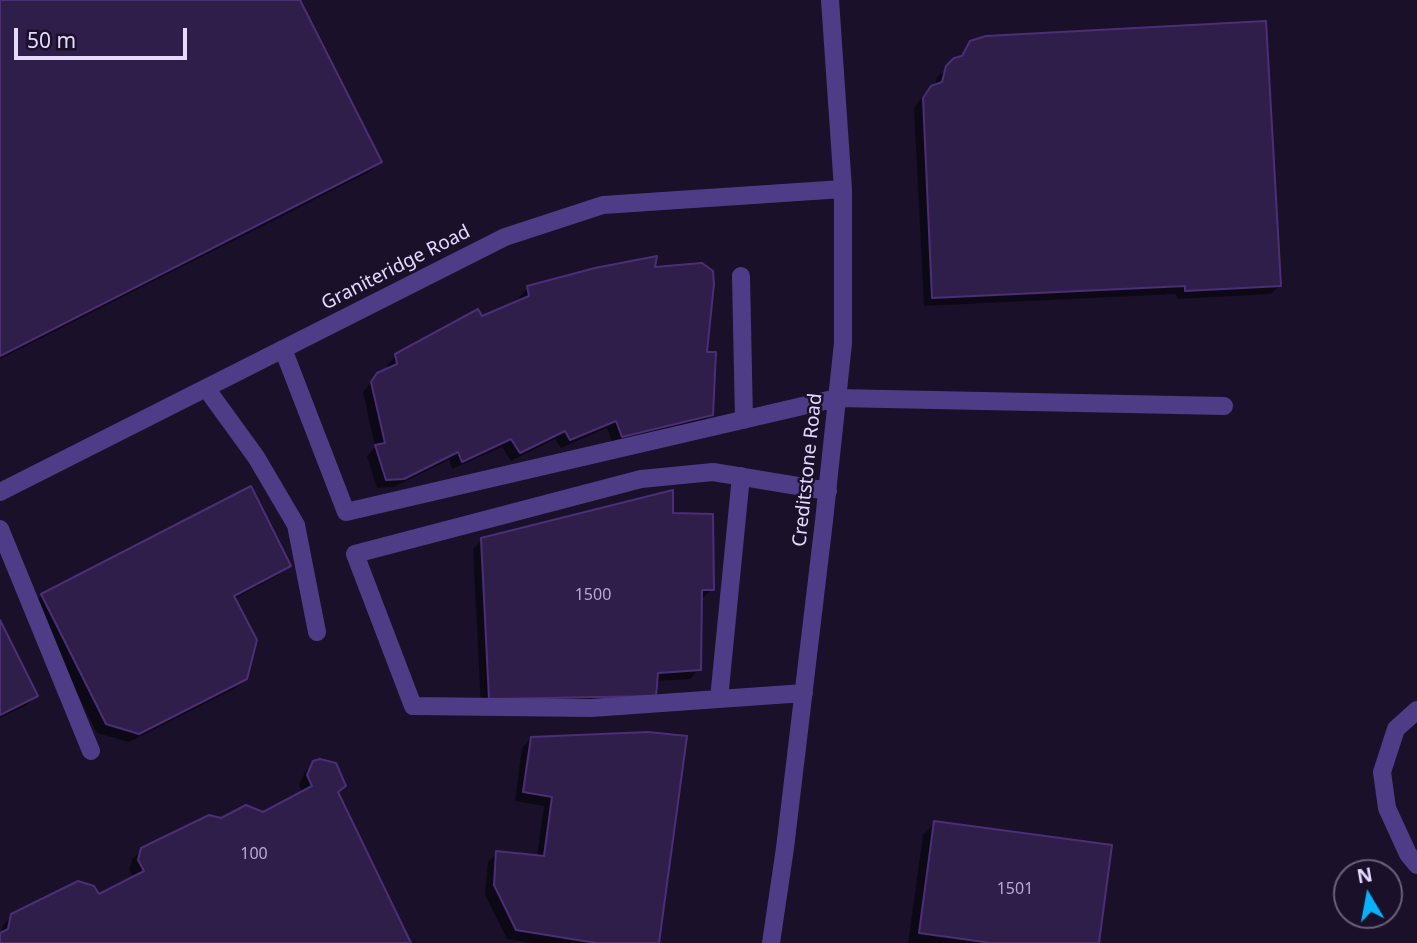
<!DOCTYPE html>
<style>
body{margin:0}
#map{position:relative;width:1417px;height:943px;overflow:hidden;background:#1a1029;font-family:"Noto Sans",sans-serif}
canvas{display:block}
.north{position:absolute;left:1333px;top:859px;width:70px;height:70px;box-sizing:border-box;background:#1a1029;border:2px solid #6b607f;border-radius:50%;rotate:350deg;font-size:19px;font-weight:700;line-height:28px;text-align:center;color:#e5d9ff}
.north::after{content:'';display:block;margin:auto;width:24px;height:32px;background:#07b3fd;clip-path:polygon(50% 0,100% 100%,50% 72%,0 100%)}
.scale{position:absolute;left:14px;top:28px;width:173px;height:32px;box-sizing:border-box;border:4px solid #e5d9ff;border-top:0;padding-left:9px;font-size:21px;line-height:24px;white-space:nowrap;color:#e5d9ff;-webkit-text-stroke:5px #1a1029;paint-order:stroke}
</style>
<div id="map">
<canvas width="1417" height="943"></canvas>
<div class="north">N</div>
<div class="scale">50 m</div>
</div>
<script>
const g = document.querySelector('canvas').getContext('2d');
g.lineJoin = 'round';
function paint(path, color) {
  g.fillStyle = color;
  g.fill(path, 'evenodd');
}
function stroke(path, color, width, dash) {
  g.strokeStyle = color;
  g.lineWidth = width;
  g.lineCap = dash ? 'butt' : 'round';
  g.setLineDash(dash || []);
  g.stroke(path);
}
function write(font, color, halo, rows, align = 'center') {
  g.font = font + ' "Noto Sans",sans-serif';
  g.lineWidth = 5;
  g.setLineDash([]);
  g.textBaseline = 'middle';
  g.strokeStyle = halo;
  g.fillStyle = color;
  for (const [text, x, y, turn = 0] of rows) {
    g.save();
    g.translate(x, y);
    g.rotate((+turn || 0) * Math.PI / 180);
    g.textAlign = isNaN(turn) ? turn : align;
    if (halo) g.strokeText(text, 0, 0);
    g.fillText(text, 0, 0);
    g.restore();
  }
}
const shadow = new Path2D(`
 M0,0h298l82,162 -9,9 -371,188z
 M971,42l309,243 -9,9 -94,5 -1,-5 -252,12 -10,-198 8,-11 13,-11 2,-9 20,-15z
 M653,269l52,84 7,61 -10,9 -89,22 -6,-17 -46,20 -6,-9 -44,22 -9,-14 -50,22 -3,-9 -55,27 -17,1 -10,-32 8,-9 -12,-55 15,-18 10,-4 -1,-5 9,-9 124,-54 -1,-5 9,-9z
 M671,515l41,74 -9,9h-3l-1,71 -9,10 -34,2 -1,15 -174,11 -8,-158 9,-9z
 M289,565l-9,9 -46,25 12,79 -10,10 -107,54 -32,-9 -64,-128 9,-10z
 M0,624l36,72 -9,9 -27,13z
 M531,738l126,205h-124l-26,-4 -22,-44 3,-33 9,-9 40,4 7,-51 -29,-5 7,-53z
 M314,763l22,30 73,150h-409l3,-18 10,-10 85,-19 36,-18 -5,-8 3,-11 10,-9 79,-30 42,-6 40,-21 -4,-8 6,-13z
 M935,823l162,120h-189l15,-108z`);
const building = new Path2D(`
 M0,0h300l82,162 -382,194z
 M1266,21l15,265 -96,5v-5l-253,12 -9,-200 8,-12 11,-4 4,-16 8,-8 8,-2 8,-15 16,-5z
 M657,256l-2,11 47,-4 11,8 1,13 -7,68h9l-3,63 -91,22 -6,-16 -46,19 -5,-9 -45,22 -9,-14 -49,23 -4,-10 -54,27 -18,1 -11,-35 10,-2 -14,-61 6,-9 20,-9 -2,-10 83,-45 4,7 47,-20 -2,-10 68,-18z
 M251,486l40,80 -57,30 23,44 -10,39 -108,55 -33,-10 -65,-130z
 M673,490v23l40,1 1,76h-12l-1,80 -43,3 -2,23 -167,3 -8,-161z
 M0,620l38,76 -38,19z
 M648,732l39,4 -28,207h-63l-80,-13 -22,-45 2,-34 48,5 8,-59 -29,-5 8,-55z
 M320,759l16,4 10,23 -8,6 73,151h-411v-10l8,-4 3,-15 67,-33 16,5 5,8 45,-23 -6,-11 3,-12 68,-33 12,3 25,-13 17,7 49,-26 -5,-11 6,-14z
 M934,821l178,24 -13,98h-108l-72,-10z`);
const minor = new Path2D(`
 M741,276l3,144
 M283,349l63,163 491,-114 387,8
 M206,388l50,69 40,68 21,107
 M0,492l505,-255 98,-32 240,-16
 M0,529l91,222
 M804,693l-213,15 -178,-2 -58,-152 286,-75 72,-7 115,19
 M719,699l22,-223
 M1417,710l-21,19 -14,43 5,36 21,46 9,11
 M771,943l14,-95 39,-327 19,-178v-154l-13,-189`);
const numberNames = [
 ["1500",593,595],
 ["100",254,854],
 ["1501",1015,889]
];
const streetNames = [
 ["Graniteridge Road",396,268,-27],
 ["Creditstone Road",808,470,-84]
];
paint(shadow, '#0007');
paint(building, '#2f1d4a');
stroke(building, '#4b2f76', 2);
stroke(minor, '#4e3c87', 18);
write('16px', '#b8aad2', null, numberNames);
write('19px', '#e5d9ff', '#1a1029', streetNames);
</script>
